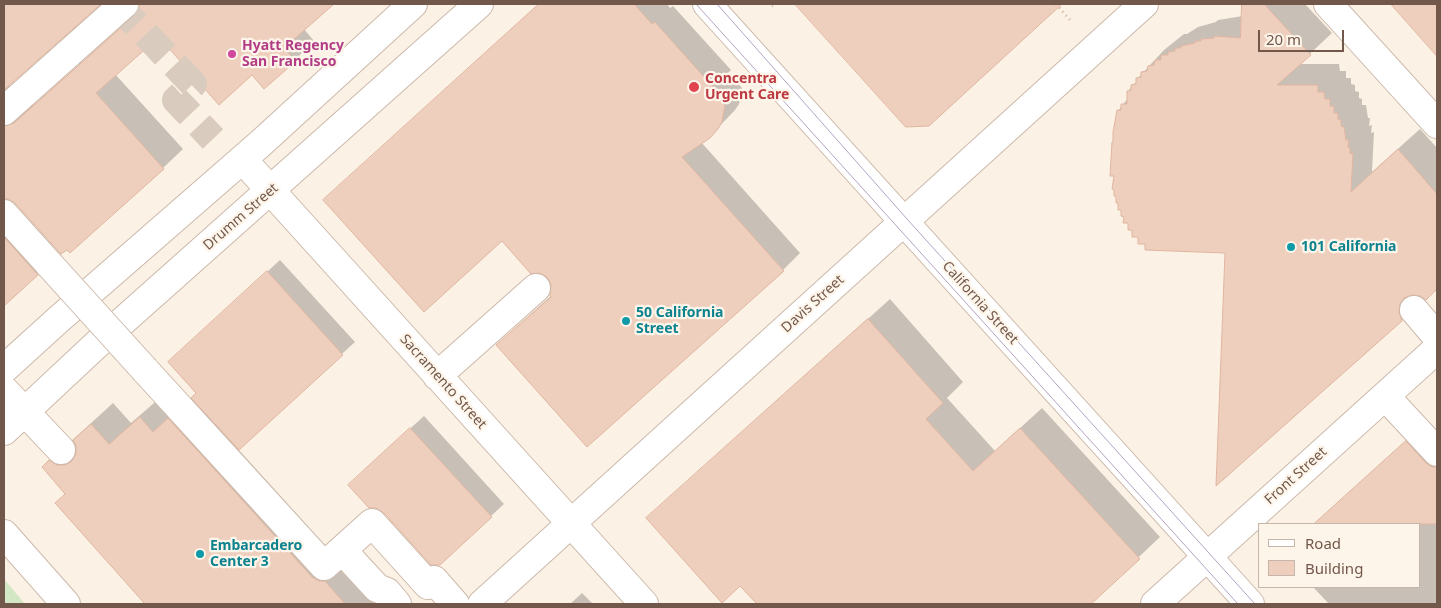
<!DOCTYPE html>
<style>
body{margin:0}
#map{position:relative;width:1441px;height:608px;overflow:hidden;background:#fbf1e4;font-family:"Noto Sans",sans-serif}
canvas{display:block}
.frame{position:absolute;inset:0;border:5px solid #72584b;pointer-events:none}
.legend{position:absolute;left:1258px;top:523px;width:162px;height:65px;box-sizing:border-box;background:#fef5ea;border:1px solid #c6b6aa;margin:0;padding:6px 9px;list-style:none;font-size:15px;color:#72584b}
.legend li{display:flex;align-items:center;gap:10px;height:25px}
.legend b{width:25px;border:1px solid #c6b6aa}
.scale{position:absolute;left:1258px;top:30px;width:86px;height:22px;box-sizing:border-box;border:2px solid #72584b;border-top:0;padding-left:6px;font-size:15px;line-height:18px;white-space:nowrap;color:#72584b;-webkit-text-stroke:4px #fef5ea;paint-order:stroke}
</style>
<div id="map">
<canvas width="1441" height="608"></canvas>
<div class="frame"></div>
<ul class="legend">
<li><b style="height:6px;background:#fff"></b>Road</li>
<li><b style="height:14px;background:#eecfbe"></b>Building</li>
</ul>
<div class="scale">20 m</div>
</div>
<script>
const g = document.querySelector('canvas').getContext('2d');
g.lineJoin = 'round';
function paint(path, color) {
  g.fillStyle = color;
  g.fill(path, 'evenodd');
}
function stroke(path, color, width, dash) {
  g.strokeStyle = color;
  g.lineWidth = width;
  g.lineCap = dash ? 'butt' : 'round';
  g.setLineDash(dash || []);
  g.stroke(path);
}
function write(font, color, halo, rows, align = 'center') {
  g.font = font + ' "Noto Sans",sans-serif';
  g.lineWidth = 4.5;
  g.setLineDash([]);
  g.textBaseline = 'middle';
  g.strokeStyle = halo;
  g.fillStyle = color;
  for (const [text, x, y, turn = 0] of rows) {
    g.save();
    g.translate(x, y);
    g.rotate((+turn || 0) * Math.PI / 180);
    g.textAlign = isNaN(turn) ? turn : align;
    if (halo) g.strokeText(text, 0, 0);
    g.fillText(text, 0, 0);
    g.restore();
  }
}
const green = new Path2D(`
 M4,579l21,25h-21z`);
const shadow = new Path2D(`
 M4,4h95l-89,79 -3,11 21,13 7,-3 103,-92 2,-8h192l-28,25 10,12 -19,19 -43,14 -93,-39 -44,39 68,75 -20,19 -147,34 -9,-6 4,9 46,50 -53,49z
 M539,4h128l3,4 3,-2 58,64 -3,3 14,15 -3,16 -4,6 -26,27 -8,5 99,111 -17,17 -268,58 37,-33v-11l-4,-8 -46,-36 -177,-40z
 M806,4h253l-14,14 -240,-5z
 M1244,4h61l27,29 -33,31h40l1,7h6v7h5v6l4,1v6l4,1v6l3,1v6h4l2,13h2l-1,8 3,-1 -1,8 3,-1 -2,40 48,-43 17,19v139l-12,11 -1,-1 -22,23 -185,163 10,-232 -81,-8 -13,-14 -7,-13 -8,-105 10,-13v-7l9,-10v-2l27,-29 20,-16h3l11,-7 18,-5 2,-2 25,-4z
 M1393,4h44v50z
 M280,260l75,82 -117,107 96,106 52,49h-240l-89,-101 10,-10 -24,-26 70,-64 18,20 31,-27 13,15 15,-13 2,1 6,-6 -29,-31z
 M890,299l73,83 -16,16 48,53 47,-43 118,129 -71,67h-330l-18,-20 -93,-66 21,-20z
 M424,416l80,88 -13,12 -107,-5 -22,-39z
 M1428,421l9,10v173h-108l-16,-17h107v-63h-106z
 M582,593l11,11h-23z`);
const building = new Path2D(`
 M4,4h97l-97,86z
 M139,4h195l-50,44 12,13 -32,28 -12,-14 -33,30 -60,-68 -63,56 68,76 -94,84 -3,-3 -6,4 -45,-50 -7,-5h-5v-73l10,-3 120,-107 5,-7z
 M539,4h95l18,20 3,-2 59,66 -2,3 13,14 -3,17 -4,7 -8,9 -28,19 102,114 -197,176 -91,-102 55,-48 -1,-2 1,-11 -4,-7 -7,-4 -9,1 -29,-33 -78,71 -101,-112z
 M795,4h267l-133,122 -23,1z
 M1242,4h22l47,51 -34,30h41v7h6l1,7h5v7h4v7h4v6l3,1v6l3,1 2,13h3l-1,7h2v7l3,-1 -2,39 47,-43 39,45v95l-11,11 -6,-4 -8,-1 -8,3 -4,6 -1,8 3,9 -186,165 9,-233 -80,-3v-6h-7v-7h-6v-7h-4v-7h-5l1,-6 -3,-1v-6h-3v-7h-2v-6l-2,-1v-6l-2,-1 2,-13h-4l2,-34h1v-10l4,-22h4v-6h6v-13l4,-1v-5l5,-1v-6l5,-1v-5l6,-1 1,-5 6,-1 1,-5h6v-5h7v-3l7,-1v-3h6v-2l14,-3v-2h6v-2l13,-1v-2l26,2z
 M1391,4h46v52z
 M4,237l34,38 -34,31z
 M267,271l76,84 -104,95 -48,-52 5,-5 -28,-31z
 M868,319l75,84 -17,16 47,52 47,-43 120,131 -49,45h-334l-17,-18 -18,17 -76,-85z
 M140,417l13,15 15,-14 144,159 7,4h6l20,23h-200l-90,-101 10,-9 -23,-27 7,-7 8,5h8l6,-3 5,-8v-8l-3,-6 18,-16 18,20z
 M410,428l82,89 -52,48h-9l-47,-52 -8,-5h-7l-21,-23z
 M1406,441l20,22 6,4h5v57h-123z`);
const minorTunnel = new Path2D(`
 M117,4l76,80 -17,16 37,39`);
const path = new Path2D(`
 M1056,4l15,17
 M772,6l3,-2`);
const minor = new Path2D(`
 M707,4l543,600
 M1328,4l109,120
 M4,111l65,-58
 M243,160l401,444
 M4,214l45,50
 M1414,310l23,27
 M4,369l55,-50 202,-176 152,-139
 M145,370l179,196 18,-16 35,38 10,4 10,12
 M437,376l99,-88
 M4,390l57,60
 M1385,396l52,56
 M4,431l92,-86 383,-341
 M4,534l62,70
 M342,550l30,-27 56,62 6,-5 21,24
 M482,604l662,-600
 M1155,604l282,-255`);
const tram = new Path2D(`
 M696,4l542,600
 M717,4l190,215 348,385`);
const minorBridge = new Path2D(`
 M69,53l55,-49
 M49,264l96,106`);
const markers = [
 [232,54,5,"#d1479c"],
 [694,87,6,"#e0444e"],
 [1291,247,5,"#0f9aa8"],
 [626,321,5,"#0f9aa8"],
 [200,554,5,"#0f9aa8"]
];
const hotelNames = [
 ["Hyatt Regency",242,46],
 ["San Francisco",242,62]
];
const healthNames = [
 ["Concentra",705,79],
 ["Urgent Care",705,95]
];
const streetNames = [
 ["Drumm Street",241,217,-41],
 ["California Street",980,303,48],
 ["Davis Street",813,304,-42],
 ["Sacramento Street",443,382,48],
 ["Front Street",1296,476,-42]
];
const cultureNames = [
 ["101 California",1301,247],
 ["50 California",636,313],
 ["Street",636,329],
 ["Embarcadero",210,546],
 ["Center 3",210,562]
];
paint(green, '#d4e7c4');
paint(shadow, '#0003');
paint(building, '#eecfbe');
stroke(building, '#e0b59f', 1);
stroke(minorTunnel, '#d9cbbe', 28, [28, 14]);
stroke(minor, '#ccb9ab', 30);
stroke(path, '#d3b3a1', 3, [1, 4]);
stroke(minor, '#fff', 28);
stroke(tram, '#b3a4c3', 1);
stroke(minorBridge, '#ccb9ab', 30, []);
stroke(minorBridge, '#fff', 28);
for (const [x, y, r, color] of markers) {
  const dot = new Path2D();
  dot.arc(x, y, r, 0, 2 * Math.PI);
  g.fillStyle = color;
  g.fill(dot);
  stroke(dot, '#fef5ea', 2);
}
write('bold 14px', '#b23c85', '#fef5ea', hotelNames, 'left');
write('bold 14px', '#be3a42', '#fef5ea', healthNames, 'left');
write('14px', '#72584b', '#fef5ea', streetNames);
write('bold 14px', '#0d838f', '#fef5ea', cultureNames, 'left');
</script>
